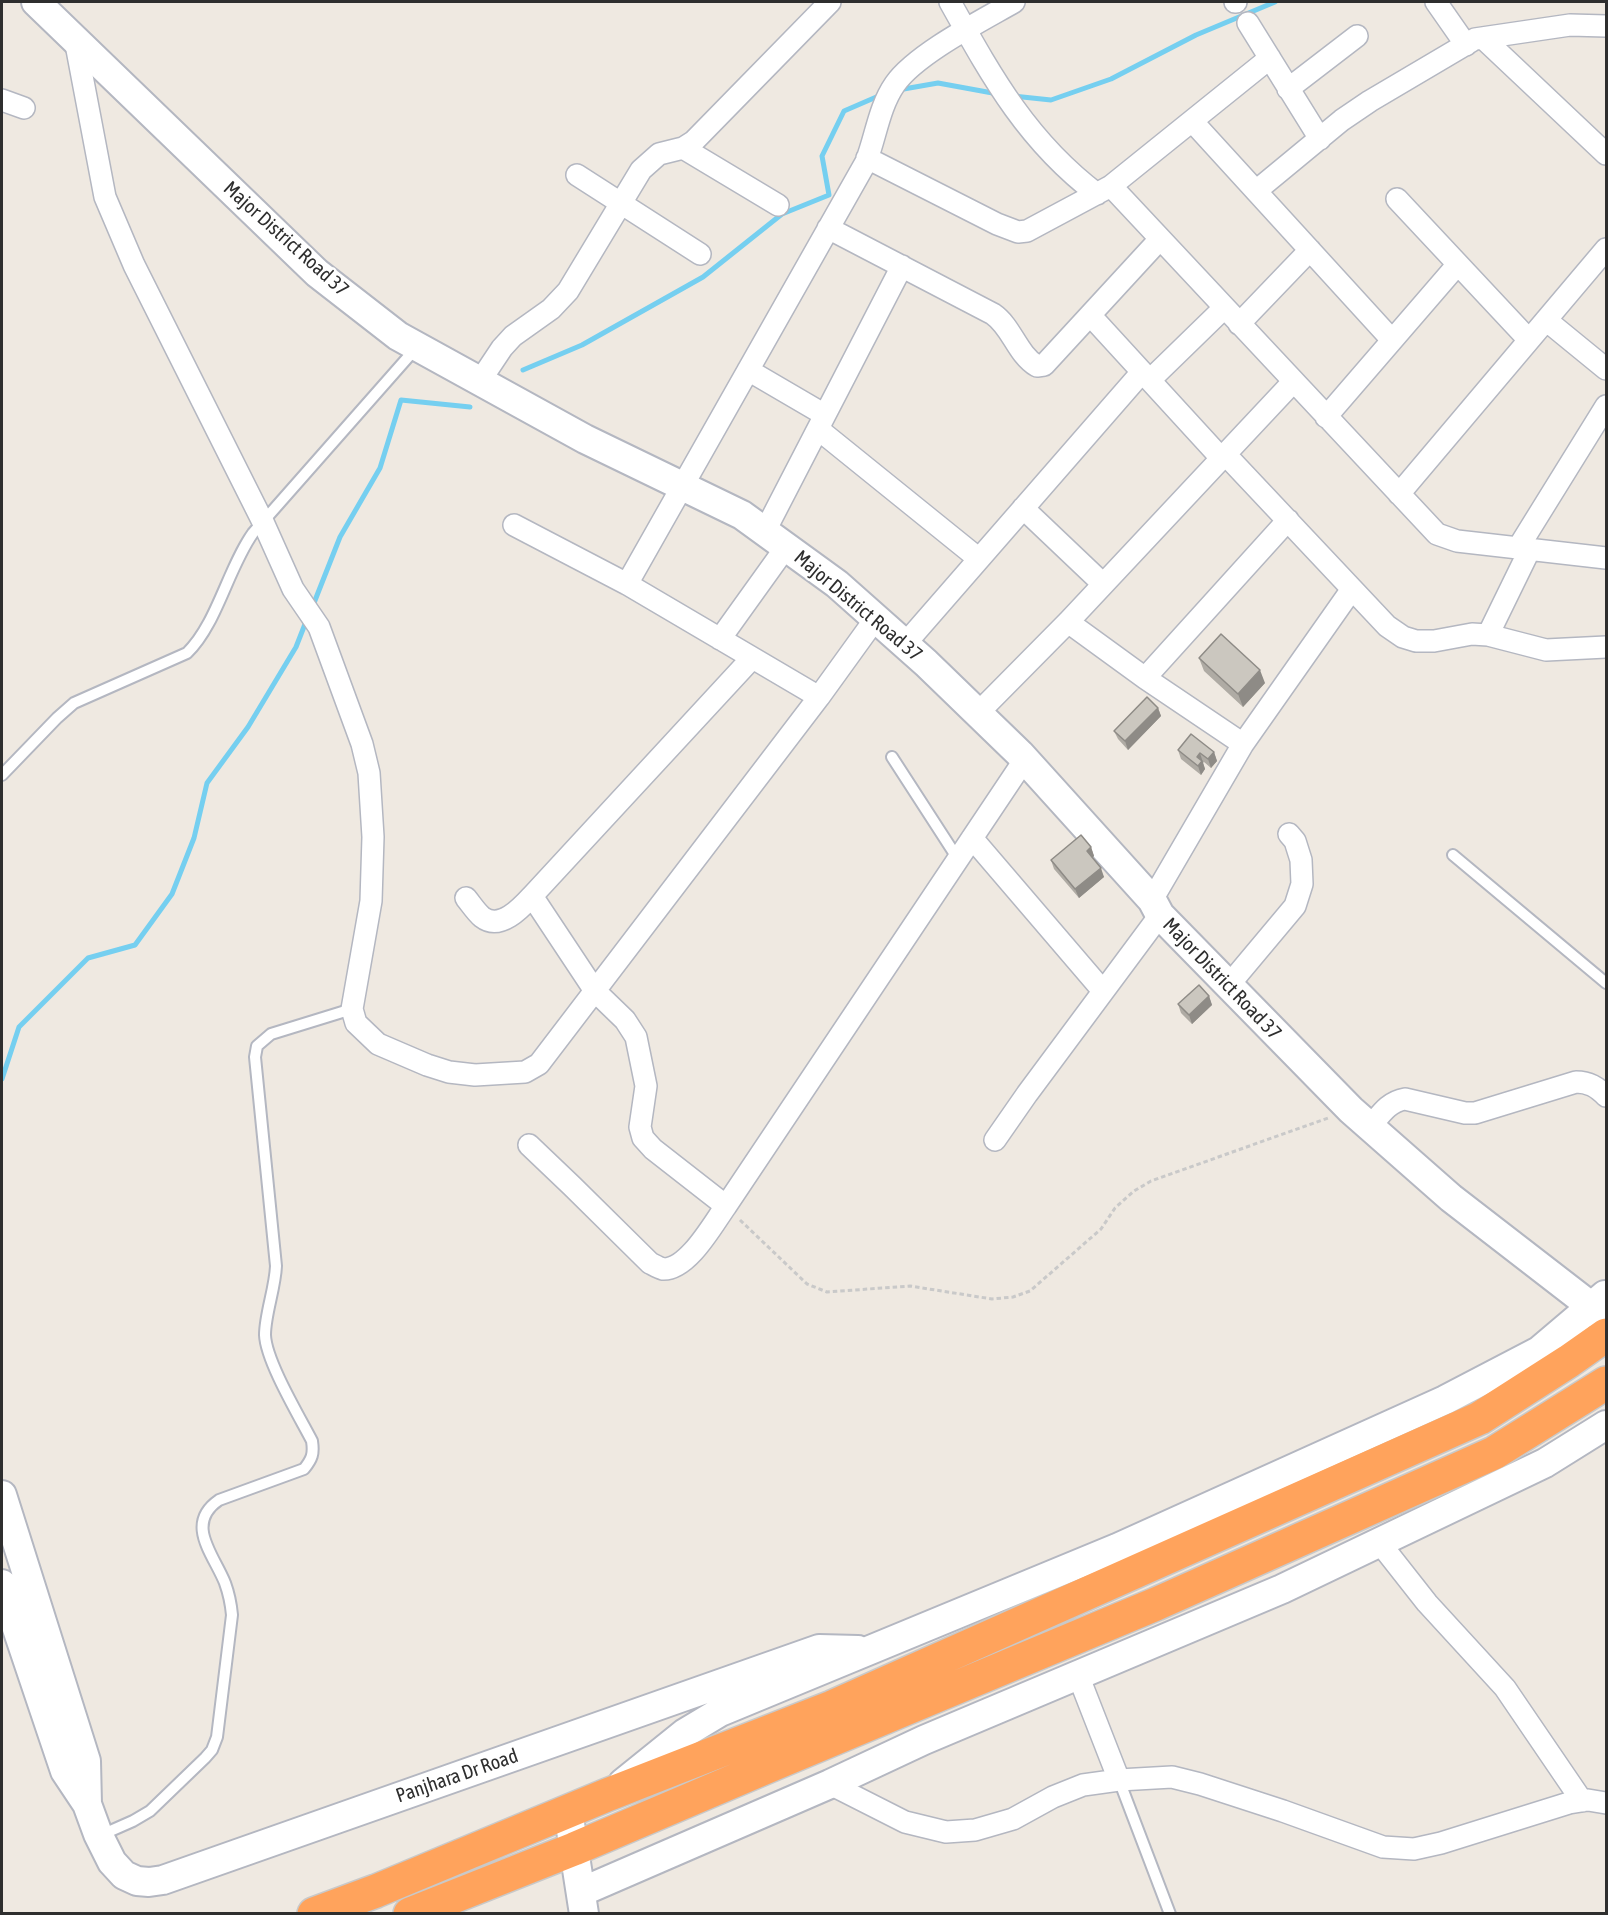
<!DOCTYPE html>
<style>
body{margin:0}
#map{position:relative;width:1608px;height:1915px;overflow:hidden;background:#efe9e1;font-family:"Asap Condensed",sans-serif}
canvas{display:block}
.frame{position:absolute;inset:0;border:3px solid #2e2e2e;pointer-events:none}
</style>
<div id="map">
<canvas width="1608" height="1915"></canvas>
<div class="frame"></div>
</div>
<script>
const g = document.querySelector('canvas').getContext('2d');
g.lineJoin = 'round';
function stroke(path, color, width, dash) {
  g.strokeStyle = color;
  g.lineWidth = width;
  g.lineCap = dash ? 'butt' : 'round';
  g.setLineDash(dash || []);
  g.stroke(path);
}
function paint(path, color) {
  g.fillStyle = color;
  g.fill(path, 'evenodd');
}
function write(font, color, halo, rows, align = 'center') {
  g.font = font + ' "Asap Condensed",sans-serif';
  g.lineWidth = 4.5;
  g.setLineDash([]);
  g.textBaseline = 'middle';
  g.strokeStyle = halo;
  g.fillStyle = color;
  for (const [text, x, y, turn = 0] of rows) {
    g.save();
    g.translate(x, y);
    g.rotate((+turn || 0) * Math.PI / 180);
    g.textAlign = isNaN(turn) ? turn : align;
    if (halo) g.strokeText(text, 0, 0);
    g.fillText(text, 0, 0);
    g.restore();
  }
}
const stream = new Path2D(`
 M898,90l40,-7 60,11
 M1013,96l38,4 60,-21 85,-44 79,-33
 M523,370l59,-25 121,-68 79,-63 47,-19 -7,-39 22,-45 37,-16
 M312,608l28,-71 40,-69 21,-68 69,7
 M2,1079l17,-52 69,-69 47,-13 37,-51 22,-56 13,-55 41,-56 48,-80 11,-28`);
const path = new Path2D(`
 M740,1220l67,64 20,8 83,-6 82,13 21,-2 17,-6 71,-62 14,-21 19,-17 17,-10 177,-63`);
const lane = new Path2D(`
 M892,757l66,102
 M2,775l55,-57 17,-15 113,-50c30,-29 41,-85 66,-120l164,-186
 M1453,855l153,128
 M1119,1780l51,134
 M99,1836l34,-15 17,-10 55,-53 7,-8 5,-13 15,-122c-1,-11 -3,-21 -7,-32 -11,-28 -41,-59 -6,-83l85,-31c8,-10 10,-15 8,-28 -13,-25 -46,-80 -47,-106 0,-21 10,-46 11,-69l-21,-209 2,-11 14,-12 81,-25`);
const street = new Path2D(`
 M950,2c42,75 77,139 147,192
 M1235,2h1
 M1436,2l30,43
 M1248,23l72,116
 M1483,38l123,116
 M75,39l30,158 29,68 129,257 30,67 26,38 43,117 7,29 4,64 -2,64 -19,108 4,14 22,21 49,21 22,7 26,3 50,-3 14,-8 280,-367 57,-79
 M1288,89l69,-53
 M2,100l22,8
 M1192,121l200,219
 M683,148l95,57
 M867,158l130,66 21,8 9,-1 84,-45 159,-128
 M577,175l123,79
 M1111,186l326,348 20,7 149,17
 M1256,191l86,-71 28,-19 105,-62 95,-14 36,1
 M1397,199l132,141
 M828,228l165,86c19,13 24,40 44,52l7,-1 116,-126
 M1090,315l131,143
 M1546,320l60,49
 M1239,324l71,-74
 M748,370l77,45
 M1150,380l74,-72
 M480,381l22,-33 11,-12 38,-27 17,-18 73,-121 18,-16 24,-6 11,-7 136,-139
 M1326,417l132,-153
 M818,429l161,130
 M1225,454l162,172 16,11 13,4h18l38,-7 16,1 58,15 60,-3
 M1399,494l207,-245
 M1023,508l80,76
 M514,525l113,59 192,113
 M765,531l137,-265
 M1518,548l88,-142
 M627,584l239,-422c10,-26 13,-55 29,-78 21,-30 86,-63 119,-82
 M1068,622l77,56 98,66
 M1488,635l42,-86
 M720,639l66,-92
 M905,644l237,-272
 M1145,678l143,-158
 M978,713l90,-91 225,-240
 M972,838l131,153
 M532,896l63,95 30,29 11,17 10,49 -6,41 3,11 10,11 73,57
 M466,898c5,6 10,14 16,19 18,14 39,-9 50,-21l220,-238
 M1152,900l91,-156 109,-155
 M1228,986l67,-80 7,-22 -1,-24 -6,-19 -6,-7
 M1370,1127c11,-13 18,-25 35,-28l60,14h10l101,-31c13,0 21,5 30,14
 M995,1140l32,-46 133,-179
 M529,1145l43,41 78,77c4,2 9,5 13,6 25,1 50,-45 63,-63l299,-447
 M1379,1542l48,61 78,85 77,113
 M1078,1675l41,105
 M830,1784l75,38 41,10 29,-2 38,-11 40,-22 30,-12 36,-5 53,-3 28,7 83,27 100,36 31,2 27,-6 128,-40 19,-3 18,3`);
const secondary = new Path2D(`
 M36,2l281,271 81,63 187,103 157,76 95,69 89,79 94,91 132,146 8,15 191,195 100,88 141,109 7,9
 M2,1495l84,266 1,43
 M2,1584l63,187 22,33 11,30 14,28 12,13 13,6 12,1 14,-2 656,-231 39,1
 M623,1783l62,-50 35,-21 397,-164 328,-148 94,-49 66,-56
 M568,1811l16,103
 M581,1892l249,-108 94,-44 358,-151 263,-126 61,-38`);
const highway = new Path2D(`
 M314,1914l62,-23 231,-96 225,-88 648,-289 89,-57 37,-26
 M410,1914l164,-65 202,-86 380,-159 338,-151 112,-70`);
const wall = new Path2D(`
 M1199,658l66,25 -22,24 -39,-36z
 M1158,708l3,8 -33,34 -10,-11 -4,-8z
 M1178,750l36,2 3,9 -6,7 -7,-6 -1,1 2,6 -4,6 -20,-16z
 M1091,847l3,9 -2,2 12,19 -25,21 -25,-29 -3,-9z
 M1209,996l3,9 -20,19 -11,-11 -3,-9z`);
const shadedWall = new Path2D(`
 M1260,670l5,13 -22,24 -5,-13z
 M1158,708l3,8 -33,34 -3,-9z
 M1214,752l3,9 -6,7 -3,-9z
 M1200,753l5,16 -4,6 -3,-9 -1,-9z
 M1091,847l3,9 -4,4 -3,-9z
 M1101,868l3,9 -25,21 -4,-9z
 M1209,996l3,9 -20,19 -3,-9z`);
const building = new Path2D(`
 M1221,634l39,36 -22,24 -39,-36z
 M1147,697l11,11 -33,33 -11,-10z
 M1191,734l23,18 -6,7 -8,-6 -3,4 5,4 -4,5 -20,-16z
 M1081,835l10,12 -4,4 14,17 -26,21 -24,-29z
 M1199,985l10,11 -20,19 -11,-11z`);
const streetNames = [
 ["Major District Road 37",286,239,42],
 ["Major District Road 37",858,606,40],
 ["Major District Road 37",1222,979,46],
 ["Panjhara Dr Road",457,1776,-19]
];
stroke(stream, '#75cff0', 5);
stroke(lane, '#b4b7c1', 14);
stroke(street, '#b4b7c1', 24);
stroke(secondary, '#b4b7c1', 32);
stroke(highway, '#c9c9c9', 36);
stroke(path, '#c9c9c9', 3, [4.5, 3]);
stroke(lane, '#fff', 10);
stroke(street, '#fff', 21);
stroke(secondary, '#fff', 28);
stroke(highway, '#ffa35c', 33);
paint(wall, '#afaba4');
paint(shadedWall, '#8e8b86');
paint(building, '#cbc7bf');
stroke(building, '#8e8b86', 1.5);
write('20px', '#2e2e2e', '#fff', streetNames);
</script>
